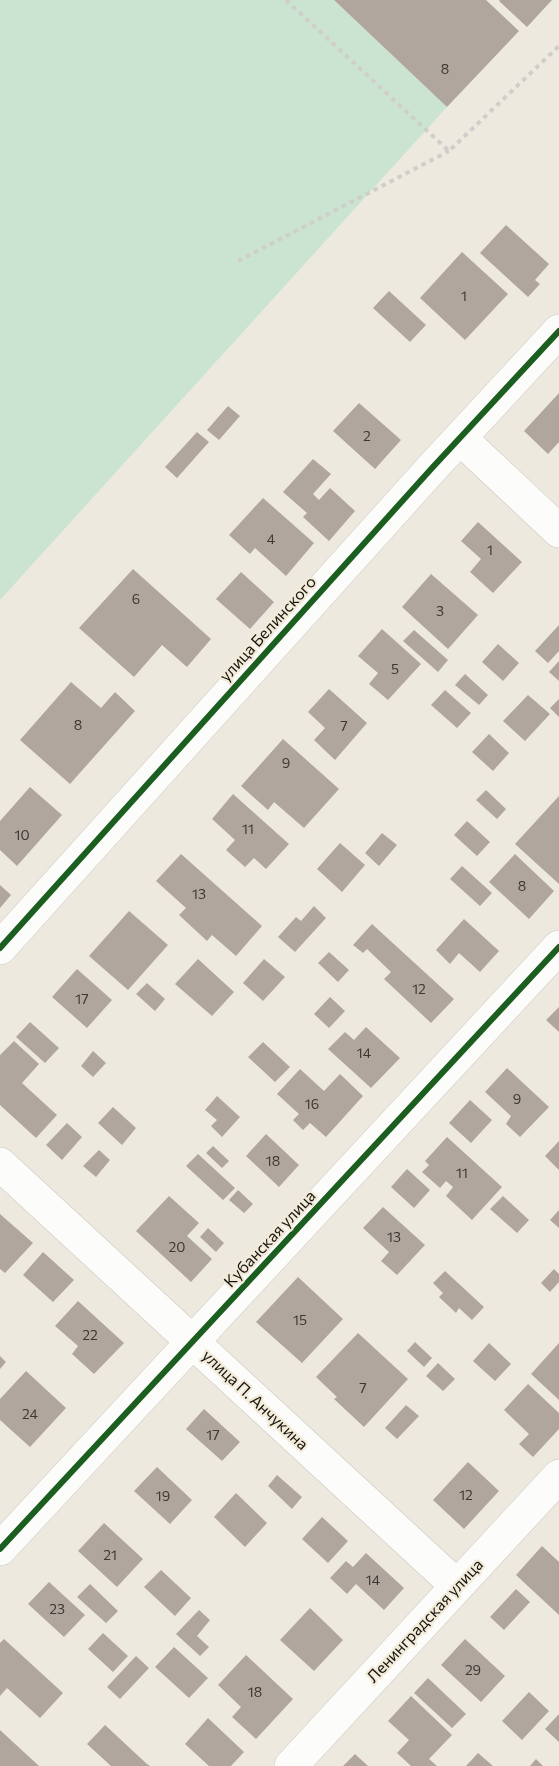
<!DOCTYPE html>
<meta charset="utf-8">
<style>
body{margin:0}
canvas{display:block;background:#ede9df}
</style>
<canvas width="559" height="1766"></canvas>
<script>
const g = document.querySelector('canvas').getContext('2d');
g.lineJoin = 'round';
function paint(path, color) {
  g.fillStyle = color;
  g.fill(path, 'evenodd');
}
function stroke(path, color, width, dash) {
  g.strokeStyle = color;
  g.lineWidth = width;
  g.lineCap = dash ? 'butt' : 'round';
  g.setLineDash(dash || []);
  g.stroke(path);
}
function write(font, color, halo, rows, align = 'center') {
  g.font = font + ' Commissioner,sans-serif';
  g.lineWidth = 4.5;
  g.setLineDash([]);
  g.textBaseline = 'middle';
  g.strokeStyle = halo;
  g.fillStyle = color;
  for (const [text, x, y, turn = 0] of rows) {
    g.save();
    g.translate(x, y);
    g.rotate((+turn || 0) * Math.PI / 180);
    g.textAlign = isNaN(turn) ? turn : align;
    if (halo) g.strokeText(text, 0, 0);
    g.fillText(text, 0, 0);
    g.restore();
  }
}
const green = new Path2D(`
 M0,0h334l113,107 -447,493z`);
const building = new Path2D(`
 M334,0h152l33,31 -72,76z
 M500,0h52l-25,27 -28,-26z
 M506,225l43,39 -14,16 5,4 -12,13 -48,-44z
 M462,252l46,42 -43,46 -45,-42z
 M389,291l37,34 -16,17 -37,-34z
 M559,393v49l-11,12 -24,-23z
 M359,403l42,37 -26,29 -42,-38z
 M228,406l12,10 -21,24 -12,-10z
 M197,432l12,10 -32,36 -12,-11z
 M313,459l18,15 -18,20 6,6 11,-12 25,23 -26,30 -26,-24 4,-4 -24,-21z
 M263,498l51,45 -28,33 -31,-28 -5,6 -21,-19z
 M478,522l44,40 -29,31 -23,-21 11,-13 -20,-18z
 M133,569l78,70 -24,28 -25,-22 -28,32 -55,-49z
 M241,572l33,30 -24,27 -34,-30z
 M431,574l47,41 -30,34 -46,-42z
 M559,625v26l-11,12 -13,-12z
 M382,629l39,35 -33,36 -19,-16 9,-11 -20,-17z
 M414,630l34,30 -10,12 -35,-31z
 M498,644l21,19 -16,18 -21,-19z
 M559,661v20l-10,-9z
 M465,674l23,21 -9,10 -24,-20z
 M71,682l30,26 14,-16 20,19 -65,73 -50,-44z
 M329,689l38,34 -32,37 -21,-20 11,-12 -17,-16z
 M445,690l26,23 -14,15 -26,-23z
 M528,695l22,19 -25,27 -22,-20z
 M559,699v18l-9,-9z
 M489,734l20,19 -16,18 -21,-19z
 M283,739l56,50 -35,39 -30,-26 -6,8 -27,-24z
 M30,787l32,28 -45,51 -17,-16v-29z
 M486,790l20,19 -9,10 -21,-19z
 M233,794l56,50 -23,25 -12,-11 -9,9 -19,-17 9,-10 -23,-21z
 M559,796v88l-44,-40z
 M467,821l23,21 -13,14 -23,-21z
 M382,833l15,12 -18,21 -14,-13z
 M340,843l25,22 -23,27 -25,-23z
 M181,854l81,72 -26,30 -24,-21 -5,6 -28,-26 7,-7 -30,-27z
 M515,854l39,37 -25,28 -40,-37z
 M462,866l30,27 -12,13 -30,-27z
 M0,885l11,10 -11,13z
 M314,906l12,12 -31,34 -17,-15 18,-20 5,4z
 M129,911l39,34 -40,45 -39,-34z
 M464,919l35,32 -19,21 -21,-19 -9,11 -14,-14z
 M372,924l82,75 -23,24 -47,-44 7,-7 -24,-23 -4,4 -10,-8z
 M329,952l20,18 -11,12 -20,-19z
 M198,959l36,33 -22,24 -37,-32z
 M264,959l21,18 -22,24 -20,-18z
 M77,969l35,31 -25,28 -35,-31z
 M147,983l18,16 -10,12 -19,-17z
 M330,997l15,14 -16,17 -15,-14z
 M559,1007v25l-13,-12z
 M30,1022l29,26 -14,15 -29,-26z
 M366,1027l34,31 -29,30 -43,-39 17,-17 9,8z
 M14,1041l25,23 -17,19 35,32 -21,23 -36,-33v-50z
 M263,1042l27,25 -15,15 -27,-25z
 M93,1051l13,12 -13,14 -12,-11z
 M507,1068l42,39 -29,30 -14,-13 5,-8 -26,-24z
 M300,1069l24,22 16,-17 23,22 -37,41 -16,-14 -7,7 -10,-10 6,-6 -22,-20z
 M217,1096l23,21 -18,20 -11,-11 6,-6 -12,-10z
 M470,1100l22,20 -21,23 -22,-20z
 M113,1107l23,21 -14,17 -24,-22z
 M67,1123l15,14 -20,23 -16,-15z
 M266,1134l33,31 -20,22 -33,-31z
 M447,1137l55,50 -30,33 -26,-24 7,-9 -7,-6 -6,7 -18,-16 7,-7 -4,-4z
 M559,1141v29l-14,-14z
 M213,1146l16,15 -7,7 -16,-15z
 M99,1150l11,10 -14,17 -13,-11z
 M198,1154l37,34 -12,12 -37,-34z
 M407,1169l23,21 -16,18 -23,-21z
 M238,1190l15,14 -9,9 -15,-13z
 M169,1196l30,27 -12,13 25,23 -21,23 -55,-51z
 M503,1196l26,24 -12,13 -27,-24z
 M383,1207l42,38 -28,30 -16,-14 8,-9 -26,-24z
 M559,1210v18l-9,-8z
 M0,1214l33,29 -28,30 -5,-4z
 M208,1228l16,15 -8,9 -16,-15z
 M43,1252l31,28 -21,22 -30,-27z
 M554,1269l5,5v8l-9,10 -9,-9z
 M445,1271l39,36 -12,13 -13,-12 -3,5 -17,-16 4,-4 -10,-10z
 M298,1277l45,42 -41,44 -46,-41z
 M78,1301l46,42 -30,31 -22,-20 6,-8 -23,-20z
 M358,1333l50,46 -44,48 -30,-28 3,-2 -21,-20z
 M415,1342l17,16 -8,9 -17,-16z
 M489,1343l22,21 -16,17 -22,-20z
 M559,1343v57l-28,-26z
 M0,1356l6,6 -6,7z
 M438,1363l17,16 -12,12 -17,-15z
 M26,1371l40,37 -36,39 -30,-27v-21z
 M528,1384l31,29v16l-26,28 -14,-13 10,-10 -25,-24z
 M406,1405l13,11 -22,23 -12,-11z
 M204,1409l36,33 -18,19 -36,-32z
 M468,1462l31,29 -35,38 -31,-29z
 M157,1467l35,33 -22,24 -36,-33z
 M277,1475l25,22 -10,12 -24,-23z
 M236,1493l31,30 -22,24 -31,-30z
 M322,1517l26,24 -20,22 -26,-24z
 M104,1523l39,36 -26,28 -39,-36z
 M542,1546l17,16v53l-43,-40z
 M366,1553l38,35 -20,22 -28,-26 -9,10 -17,-16 16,-17 7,6z
 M161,1570l30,28 -16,18 -31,-29z
 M49,1582l36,33 -21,22 -36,-33z
 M90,1584l28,27 -12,12 -29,-26z
 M516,1589l14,13 -26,28 -14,-13z
 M310,1608l33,32 -29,31 -34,-31z
 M199,1610l11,10 -13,16 12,11 -9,9 -24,-22z
 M103,1633l25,23 -15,16 -25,-23z
 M4,1639l59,54 -23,25 -33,-30 -7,8v-53z
 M465,1639l40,37 -24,26 -40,-37z
 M174,1647l34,31 -19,20 -34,-31z
 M246,1655l47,44 -37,40 -24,-22 9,-10 -23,-22z
 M136,1656l13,12 -29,31 -13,-12z
 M428,1678l38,36 -14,14 -38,-35z
 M529,1692l20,19 -27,29 -20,-19z
 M411,1696l41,39 -23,24 8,7h-26l-14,-13 12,-13 -21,-19z
 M559,1714v28l-14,-13z
 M208,1718l36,34 -13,14h-22l-24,-22z
 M105,1725l42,39 3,2h-39l-24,-22z
 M0,1730l39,36h-39z
 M478,1753l15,13h-27z
 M355,1754l13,12h-25z
 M536,1759l7,7h-13z`);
const path = new Path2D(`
 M286,0l163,151 110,-105
 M238,261l211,-110`);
const minor = new Path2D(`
 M460,438l99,93
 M0,948l432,-480 127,-137
 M0,1164l457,422
 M0,1549l559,-602
 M291,1766l268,-290`);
const cycleway = new Path2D(`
 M0,948l432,-480 127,-137
 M0,1549l559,-602`);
const numberNames = [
 ["8",445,69],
 ["1",464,296],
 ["2",367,436],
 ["4",271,539],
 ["1",490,550],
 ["6",136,599],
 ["3",440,611],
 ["5",395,669],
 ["8",78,725],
 ["7",344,726],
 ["9",286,763],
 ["11",248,829],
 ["10",22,835],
 ["8",522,886],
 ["13",199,894],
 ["12",419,989],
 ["17",82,999],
 ["14",364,1053],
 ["9",517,1099],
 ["16",312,1104],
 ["18",273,1161],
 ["11",462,1173],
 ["13",394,1237],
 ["20",177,1247],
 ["15",300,1320],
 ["22",90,1335],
 ["7",363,1388],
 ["24",30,1414],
 ["17",213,1435],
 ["12",466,1495],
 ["19",163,1496],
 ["21",110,1555],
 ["14",373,1580],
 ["23",57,1609],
 ["29",473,1670],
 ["18",255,1692]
];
const streetNames = [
 ["улица Белинского",268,629,-48],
 ["Кубанская улица",270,1239,-47],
 ["улица П. Анчукина",255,1400,43],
 ["Ленинградская улица",425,1621,-47]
];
paint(green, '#cbe4d1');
paint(building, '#b1a69e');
stroke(minor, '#cbc7bf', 34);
stroke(path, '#cfcecb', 4, [4.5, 4.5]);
stroke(minor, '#fcfcfa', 33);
stroke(cycleway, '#1b5e20', 6);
write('14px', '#3e3832', null, numberNames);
write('16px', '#17140e', '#f3ebd9', streetNames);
</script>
